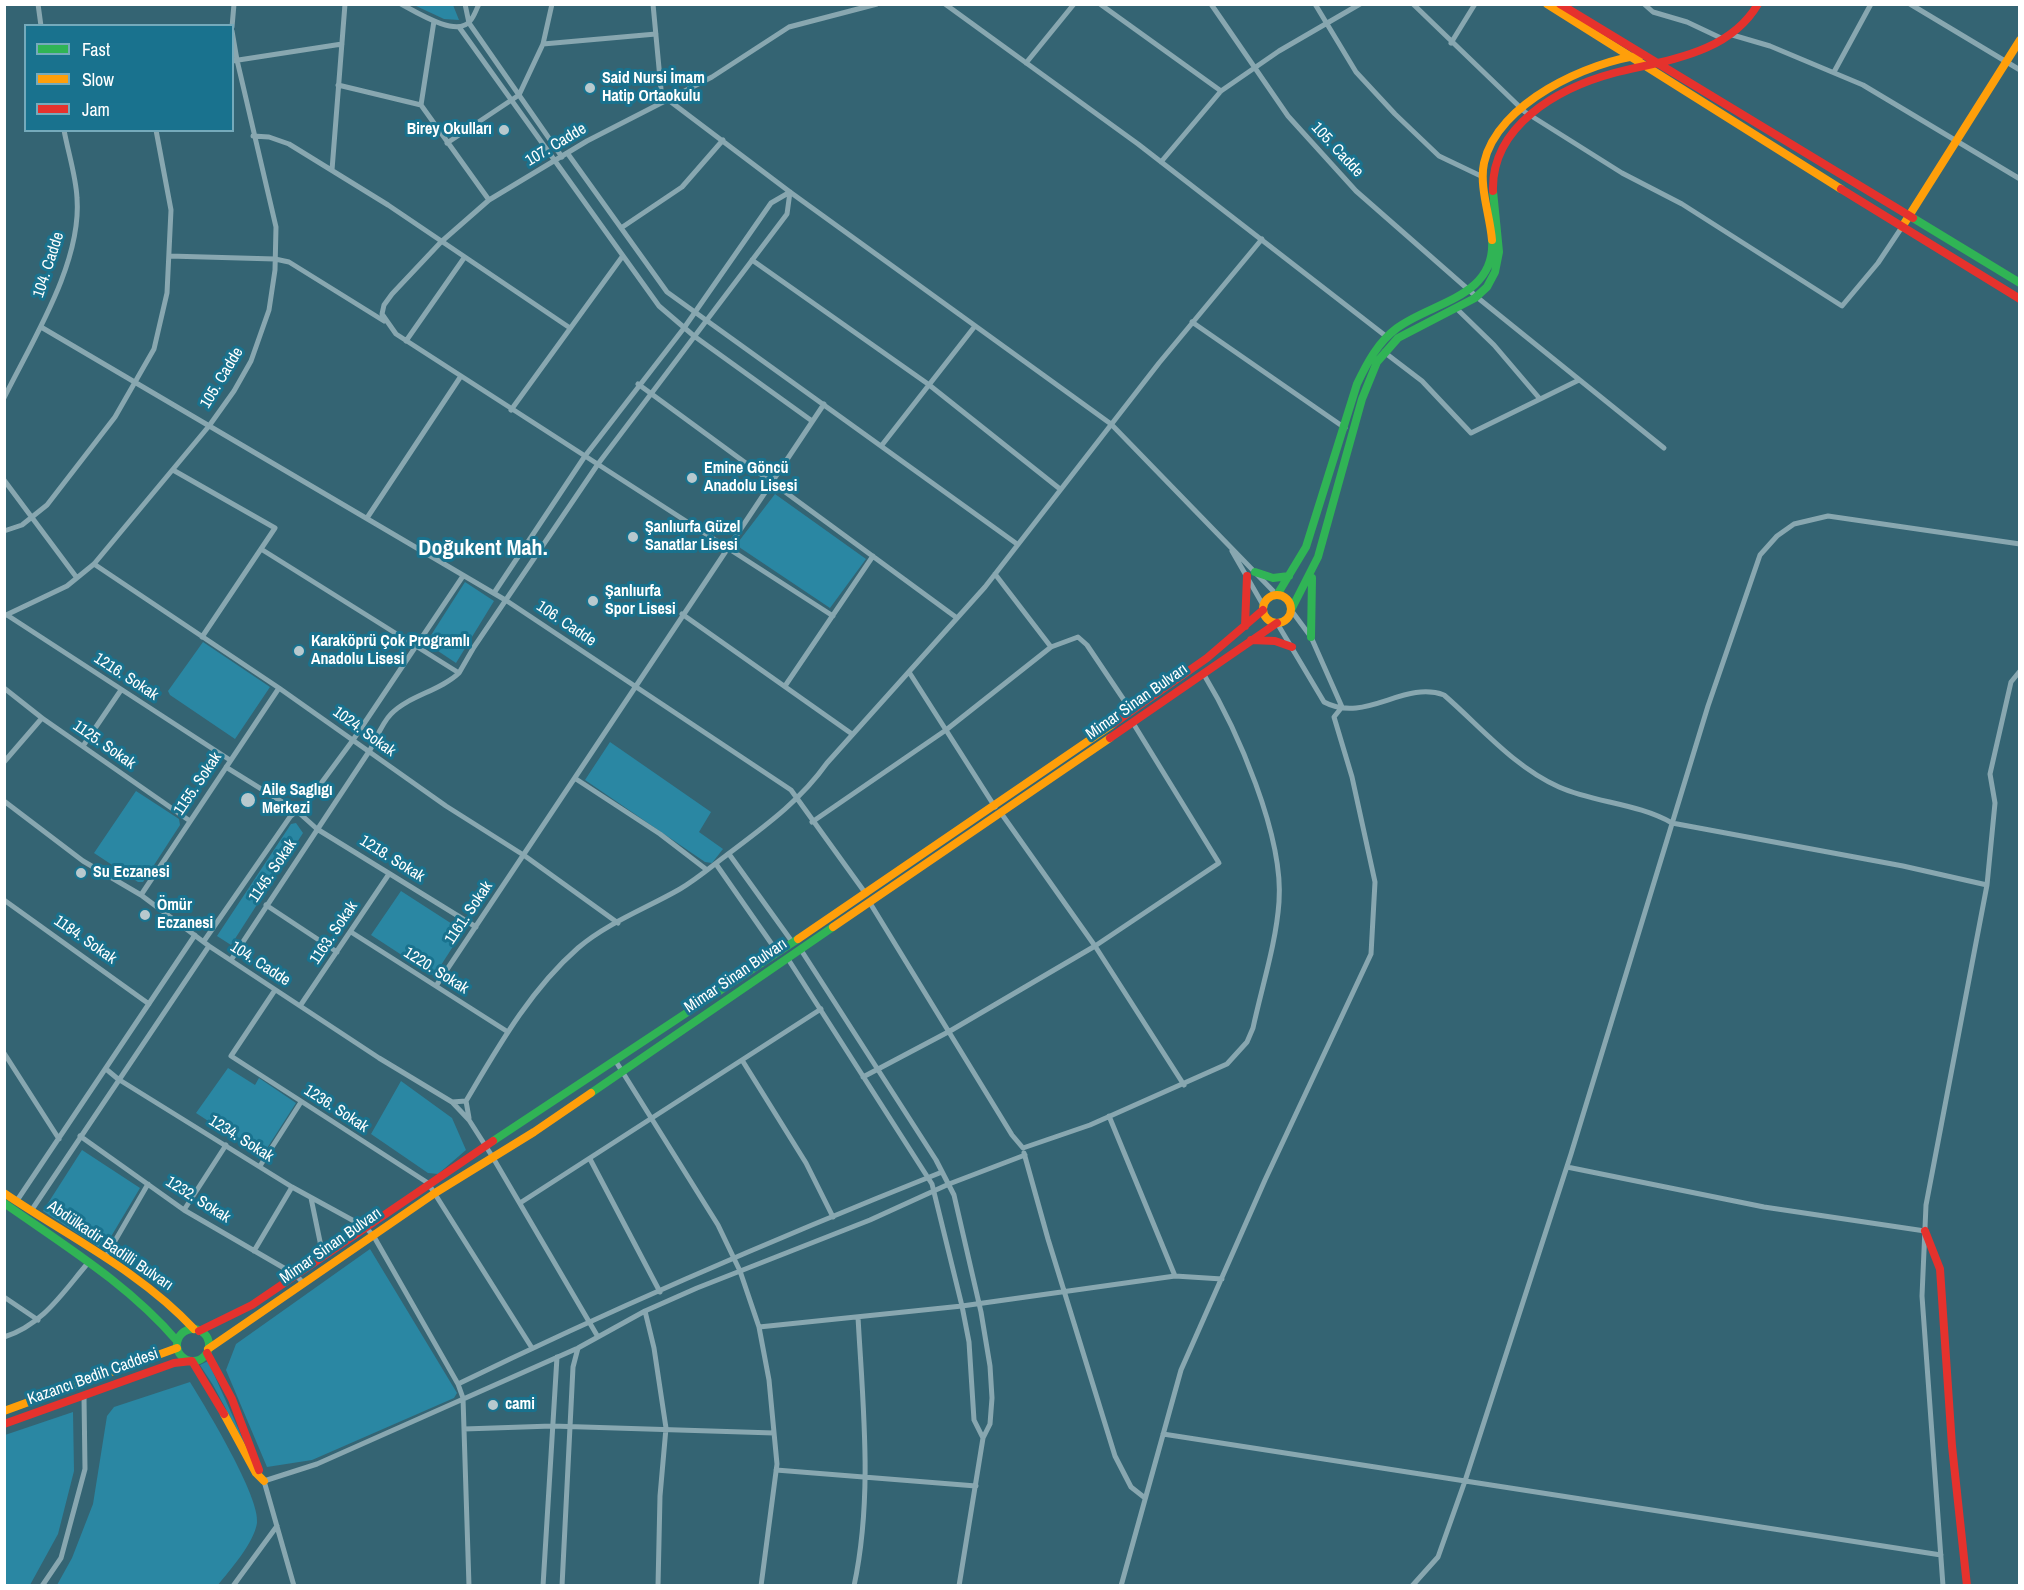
<!DOCTYPE html>
<meta charset="utf-8">
<style>
body{margin:0}
#map{position:relative;width:2024px;height:1590px;overflow:hidden;background:#346473;font-family:"Archivo Narrow",sans-serif}
canvas{display:block}
.frame{position:absolute;inset:0;border:6px solid #fff;pointer-events:none}
.legend{position:absolute;left:24px;top:24px;width:210px;height:108px;box-sizing:border-box;background:#19728e;border:2px solid #75aabb;margin:0;padding:8px 10px;list-style:none;font-size:18px;color:#fff}
.legend li{display:flex;align-items:center;gap:12px;height:30px}
.legend b{width:30px;border:2px solid #75aabb}
</style>
<div id="map">
<canvas width="2024" height="1590"></canvas>
<div class="frame"></div>
<ul class="legend">
<li><b style="height:8px;background:#30b455"></b>Fast</li>
<li><b style="height:8px;background:#ff9f0a"></b>Slow</li>
<li><b style="height:8px;background:#e5322d"></b>Jam</li>
</ul>
</div>
<script>
const g = document.querySelector('canvas').getContext('2d');
g.lineJoin = 'round';
function paint(path, color) {
  g.fillStyle = color;
  g.fill(path, 'evenodd');
}
function stroke(path, color, width, dash) {
  g.strokeStyle = color;
  g.lineWidth = width;
  g.lineCap = dash ? 'butt' : 'round';
  g.setLineDash(dash || []);
  g.stroke(path);
}
function write(font, color, halo, rows, align = 'center') {
  g.font = font + ' "Archivo Narrow",sans-serif';
  g.lineWidth = 6;
  g.setLineDash([]);
  g.textBaseline = 'middle';
  g.strokeStyle = halo;
  g.fillStyle = color;
  for (const [text, x, y, turn = 0] of rows) {
    g.save();
    g.translate(x, y);
    g.rotate((+turn || 0) * Math.PI / 180);
    g.textAlign = isNaN(turn) ? turn : align;
    if (halo) g.strokeText(text, 0, 0);
    g.fillText(text, 0, 0);
    g.restore();
  }
}
const green = new Path2D(`
 M414,5h39l6,15 -15,-1z
 M775,494l91,65 -36,49 -94,-63z
 M465,582l29,19 -38,62 -30,-20z
 M203,642l67,45 -35,52 -65,-44 -2,-4z
 M610,742l101,70 -12,20 24,17 -11,14 -7,-1 -120,-82z
 M136,791l43,28 1,6 -37,57h-5l-44,-29z
 M296,823l7,10 -72,112 -14,-9 74,-112z
 M401,891l62,40 -29,45 -63,-41z
 M228,1068l27,17 4,-7 37,25 -34,53 -66,-43z
 M401,1081l51,37 14,32 -28,24 -10,-1 -57,-39z
 M82,1150l58,38 -37,62 -60,-39z
 M370,1249l87,144 -3,5 -142,62 -45,7 -41,-97 10,-26z
 M208,1361l39,87 -34,-63 -13,-20z
 M190,1382c15,24 71,116 67,141 -3,20 -27,47 -39,62h-161l15,-27 21,-54 14,-88 7,-9z
 M73,1412l1,59 -16,63 -28,51h-25v-150z`);
const street = new Path2D(`
 M38,4l3,22
 M401,4c15,8 56,34 69,17 4,-4 6,-11 9,-17
 M465,4l4,19 93,134
 M653,4l9,96
 M945,4l193,140 249,193
 M1100,4l121,87
 M1211,4l77,112 68,75 122,107 186,150
 M1315,4l41,68 39,42 44,42 44,21
 M1413,4l112,108 97,61 60,31 160,102 36,-43 24,-36
 M1644,4l9,8 34,10 36,17
 M1910,4l110,66
 M232,27l2,-23
 M459,27l200,279 35,30 118,85
 M1729,34l41,12 93,39 157,94
 M1451,43l24,-39
 M543,44l113,-10
 M232,61l110,-17
 M1026,63l48,-59
 M1834,72l37,-68
 M338,85l83,20 68,95
 M667,99l123,93 321,232 166,171
 M421,105l13,-84
 M253,136l16,1 20,7 99,61 182,123
 M447,143l72,-48 24,-51 9,-40
 M568,154l99,138 350,252
 M1161,162l60,-71 58,-40 81,-47
 M332,170l13,-166
 M621,228l61,-41 41,-47
 M169,256l106,3 14,3 95,59
 M752,260l176,124 132,105
 M1457,309l37,36 46,54
 M1192,322l153,106
 M41,327l466,274 284,189 75,104
 M406,341l58,-83
 M1384,352l38,29 49,52 108,-53
 M638,384l319,234
 M4,398c28,-57 78,-135 73,-200 -1,-22 -9,-46 -13,-68
 M511,410l111,-153
 M882,445l93,-119
 M173,470l102,58 -73,109
 M4,480l73,98
 M367,518l94,-142
 M4,531l18,-6 25,-20 68,-88 39,-68 13,-56 4,-83 -15,-80
 M261,549l198,124 15,-26 124,-183 189,-250 3,-22 -19,11 -87,125 -99,128 -91,137
 M1232,551l31,54
 M94,564l185,124 167,118 79,50 93,67
 M995,574l56,73
 M1291,610l20,27 31,70
 M682,614l170,120
 M7,615l223,145
 M4,616l63,-30 27,-22 115,-138 25,-35 17,-30 18,-51 6,-40 1,-43 -39,-167 -5,-29
 M833,616l-437,-282 -14,-20 2,-9 8,-11 49,-52 48,-42 98,-59 125,-64 77,-50 88,-23
 M1277,623l47,79c41,22 80,-22 120,-7 37,32 70,72 115,92 36,16 78,16 113,36l231,43 84,19
 M909,672l86,135
 M785,686l88,-130
 M4,688l38,30 148,103
 M83,746l38,-56
 M4,762l38,-44
 M226,767l71,44 20,18 159,98
 M576,779l84,55 47,36
 M4,801l79,60 58,34 68,51 170,112 73,44 17,18 23,36 106,181
 M1001,813l94,133 89,139
 M812,822l134,-92 105,-83 27,-10 9,8 45,67
 M729,854l64,89
 M716,864l62,89
 M141,895l138,-207
 M4,900l145,104
 M870,903l142,232 11,13 67,-23 137,-61 20,-22 6,-14c9,-42 23,-84 26,-126 5,-66 -42,-173 -76,-229
 M266,905l71,47
 M351,932l157,100
 M204,941l86,-124 18,-16 45,-61 110,-164
 M788,959l144,225 30,122 7,36 5,78 9,18 7,-14 2,-26 -2,-32 -9,-54 -27,-117 -18,-35 -135,-210
 M231,960l139,-210c6,-11 12,-27 21,-36 17,-18 49,-23 68,-41
 M436,986l388,-582
 M275,990l-44,66 197,127 104,165
 M300,1006l89,-132
 M4,1053l55,86
 M615,1060l103,165 22,46 19,56 10,53 8,84 -16,122
 M742,1060l64,103 27,54
 M106,1069l12,10 174,108 73,40 8,8 85,149 5,14 6,188
 M863,1077l87,-46 145,-85 124,-83 -86,-140
 M466,1101c32,-54 64,-111 112,-153 29,-25 69,-40 102,-59 17,-10 32,-23 48,-35 37,-28 72,-53 99,-91l158,-176 174,-224 103,-124
 M452,1102l14,-1 3,17
 M1109,1116l66,160
 M80,1136l104,74 112,65 8,9
 M1024,1153l24,86 67,217 16,31 14,11
 M590,1159l70,133
 M260,1166l41,-64
 M1567,1167l197,40 161,24
 M311,1198l12,58
 M16,1202l179,-267
 M520,1203l301,-194
 M184,1210l42,-65
 M31,1211l178,-265
 M254,1251l38,-64
 M105,1258l43,-74
 M4,1297l34,23
 M645,1311l9,37 12,80 -6,68 -2,90
 M759,1327l203,-21 213,-30 47,3
 M4,1337c39,-12 59,-45 84,-74
 M458,1384c158,-77 321,-147 484,-212
 M464,1429l88,-3 222,7
 M1163,1434l778,121
 M776,1470l200,16
 M42,1586l19,-28 24,-89 -1,-72
 M233,1586l44,-60
 M294,1586l-30,-105 53,-17 261,-116 67,-37 52,-23 173,-68 79,-36 76,-29
 M543,1586l14,-229
 M562,1586l11,-219 5,-19
 M854,1586c19,-89 9,-179 4,-269
 M959,1586l24,-148
 M1121,1586l60,-216 84,-190 106,-226 4,-72 -23,-105 -18,-60 8,-10
 M1412,1586l26,-29 27,-76 106,-327 137,-448 52,-151 17,-19 17,-12 34,-8 192,28
 M1943,1586l-21,-290 4,-91 61,-320 8,-82 -5,-29 21,-92 9,-11`);
const fast = new Path2D(`
 M1913,218l107,65
 M1255,572l18,6 16,-2
 M1277,595l29,-48 51,-163c10,-21 21,-42 40,-56 35,-26 99,-31 95,-88
 M1291,610l27,-53 44,-158 15,-37 21,-24 77,-40 12,-11 8,-15 4,-20 -6,-61
 M1311,637l1,-59
 M591,1093l242,-166
 M493,1141l305,-202
 M4,1203c61,43 124,81 173,138
 M177 1345a16 16 0 1 1 32 0a16 16 0 1 1-32 0Z`);
const slow = new Path2D(`
 M1547,4l294,185
 M1902,227l118,-187
 M1492,240c-2,-25 -13,-53 -8,-77 13,-60 105,-102 159,-108
 M1263 609a14 14 0 1 1 28 0a14 14 0 1 1-28 0Z
 M833,927l277,-189
 M798,939l315,-215
 M4,1193c65,44 136,78 190,136
 M208,1349l227,-156 99,-61 57,-39
 M4,1411l173,-63
 M224,1414l32,59 8,8`);
const jam = new Path2D(`
 M1560,4l353,214
 M1841,189l179,110
 M1493,191c-2,-65 65,-103 121,-118 51,-13 114,-18 144,-69
 M1245,626l2,-50
 M1251,640l24,1 17,6
 M1113,724l94,-66 56,-48
 M1110,738l167,-115
 M1925,1231l15,38 12,177 15,140
 M199,1331l53,-26 241,-164
 M207,1353l25,46 27,71
 M4,1424l170,-61 18,-2 32,53`);
const markers = [
 [590,88,6,"#b8c9ce"],
 [504,130,6,"#b8c9ce"],
 [692,478,6,"#b8c9ce"],
 [633,537,6,"#b8c9ce"],
 [593,601,6,"#b8c9ce"],
 [299,651,6,"#b8c9ce"],
 [248,800,8,"#b8c9ce"],
 [81,873,6,"#b8c9ce"],
 [145,915,6,"#b8c9ce"],
 [493,1405,6,"#b8c9ce"]
];
const poiNames = [
 ["Said Nursi İmam",602,79],
 ["Hatip Ortaokulu",602,97],
 ["Birey Okulları",492,130,"right"],
 ["Emine Göncü",704,469],
 ["Anadolu Lisesi",704,487],
 ["Şanlıurfa Güzel",645,528],
 ["Sanatlar Lisesi",645,546],
 ["Şanlıurfa",605,592],
 ["Spor Lisesi",605,610],
 ["Karaköprü Çok Programlı",311,642],
 ["Anadolu Lisesi",311,660],
 ["Aile Saglıgı",262,791],
 ["Merkezi",262,809],
 ["Su Eczanesi",93,873],
 ["Ömür",157,906],
 ["Eczanesi",157,924],
 ["cami",505,1405]
];
const streetNames = [
 ["107. Cadde",556,145,-31],
 ["105. Cadde",1337,150,47],
 ["104. Cadde",49,265,-72],
 ["105. Cadde",222,378,-59],
 ["106. Cadde",566,624,34],
 ["1216. Sokak",126,677,33],
 ["Mimar Sinan Bulvarı",1137,702,-35],
 ["1024. Sokak",364,732,36],
 ["1125. Sokak",104,745,35],
 ["1155. Sokak",198,784,-56],
 ["1218. Sokak",392,859,32],
 ["1145. Sokak",273,871,-56],
 ["1161. Sokak",469,913,-56],
 ["1163. Sokak",334,933,-56],
 ["1184. Sokak",85,940,35],
 ["104. Cadde",260,964,33],
 ["1220. Sokak",436,971,32],
 ["Mimar Sinan Bulvarı",736,976,-34],
 ["1236. Sokak",336,1109,33],
 ["1234. Sokak",241,1139,32],
 ["1232. Sokak",198,1200,32],
 ["Abdülkadir Badilli Bulvarı",110,1246,34],
 ["Mimar Sinan Bulvarı",331,1246,-35],
 ["Kazancı Bedih Caddesi",93,1377,-20]
];
const districtNames = [
 ["Doğukent Mah.",483,549]
];
paint(green, '#2a87a3');
stroke(street, '#88a7b0', 5);
stroke(fast, '#30b455', 8);
stroke(slow, '#ff9f0a', 8);
stroke(jam, '#e5322d', 8);
for (const [x, y, r, color] of markers) {
  const dot = new Path2D();
  dot.arc(x, y, r, 0, 2 * Math.PI);
  g.fillStyle = color;
  g.fill(dot);
  stroke(dot, '#19728e', 2);
}
write('bold 16px', '#fff', '#19728e', poiNames, 'left');
write('16px', '#fff', '#19728e', streetNames);
write('bold 22px', '#fff', '#19728e', districtNames);
</script>
